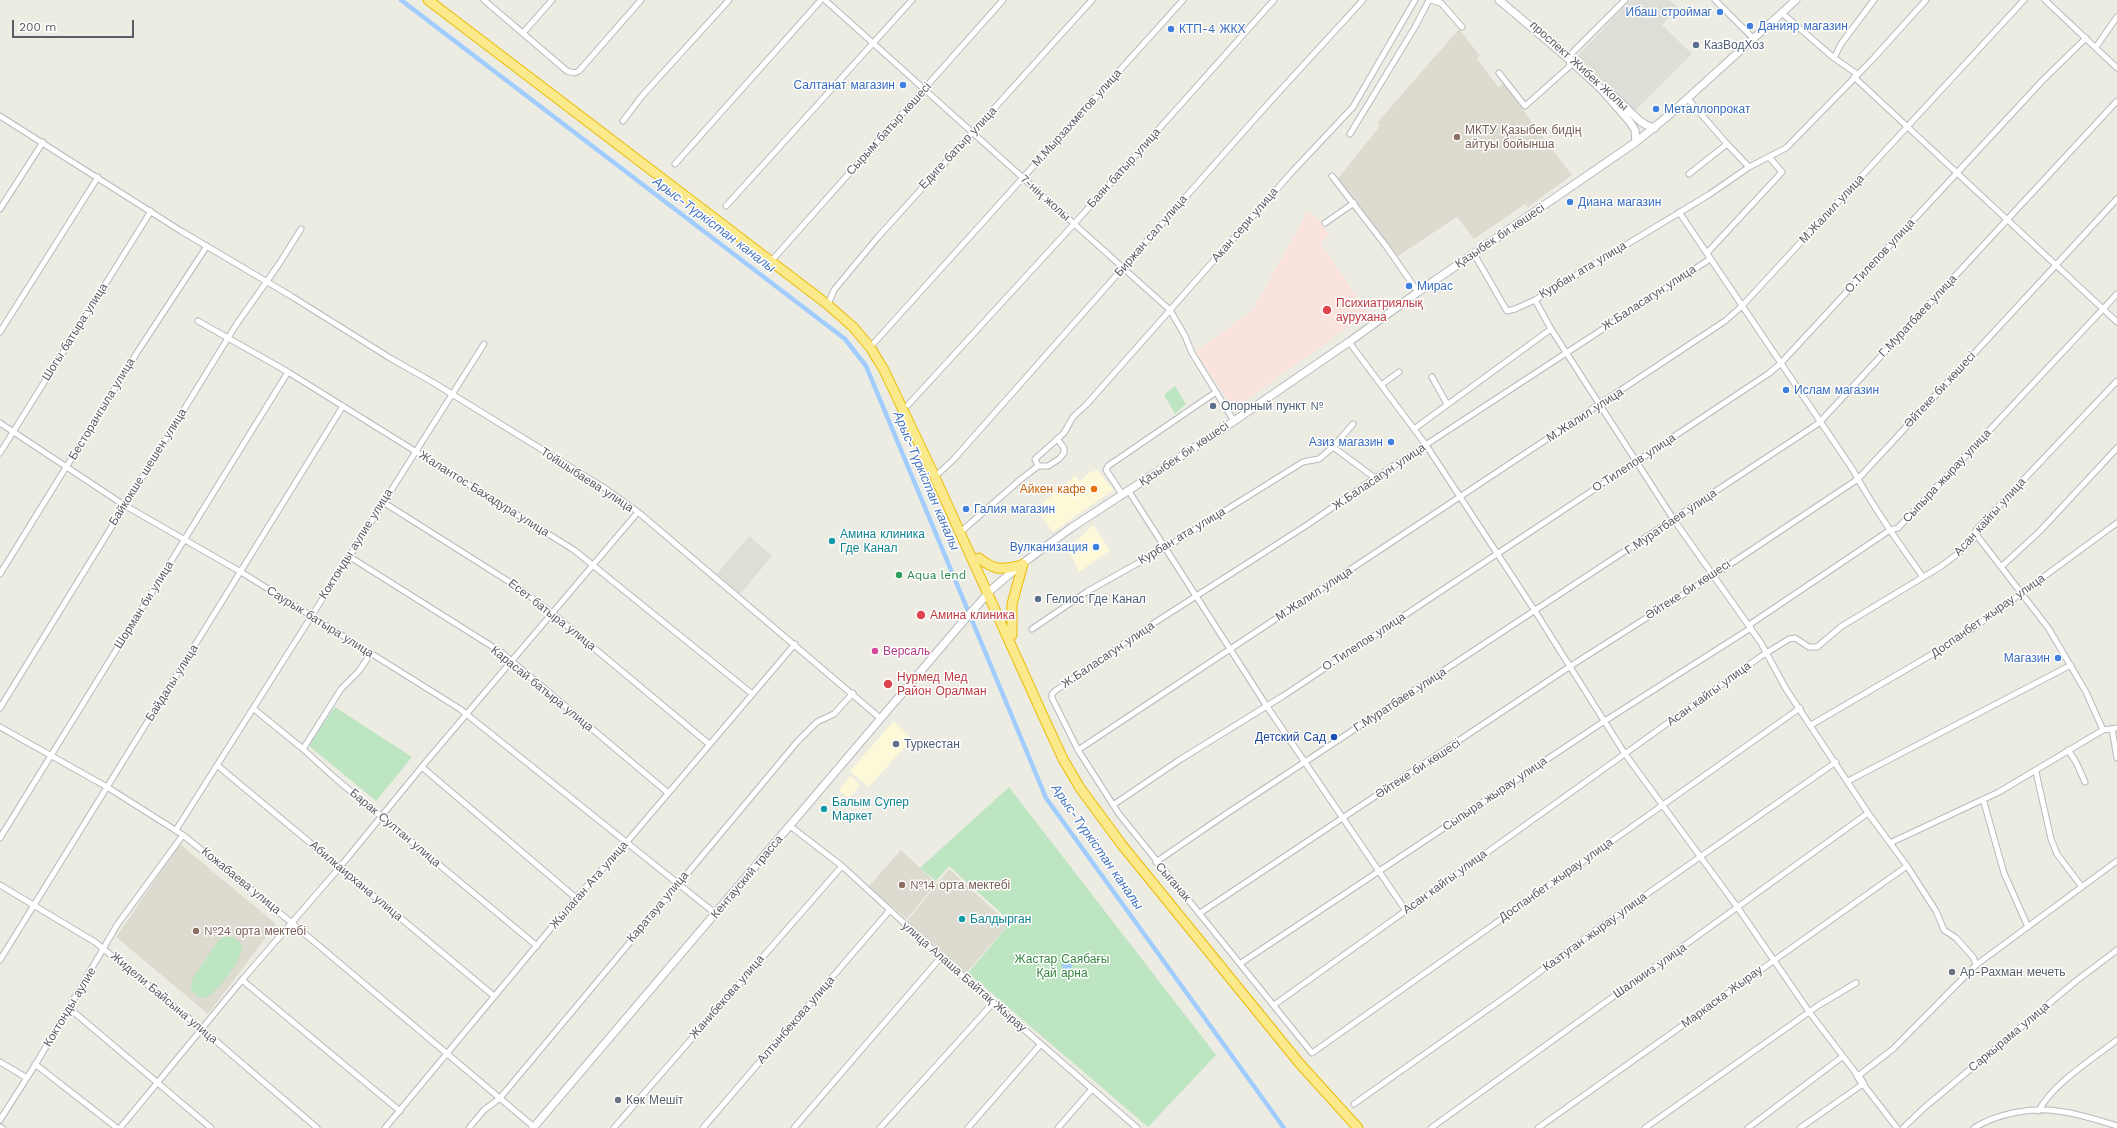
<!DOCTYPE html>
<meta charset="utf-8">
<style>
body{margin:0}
#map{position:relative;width:2117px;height:1128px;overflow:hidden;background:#edece2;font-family:"Work Sans",sans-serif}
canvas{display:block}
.scale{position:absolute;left:12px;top:20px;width:122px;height:18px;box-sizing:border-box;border:2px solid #5a5d63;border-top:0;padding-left:5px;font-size:12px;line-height:14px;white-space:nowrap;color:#5a5d63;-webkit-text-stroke:3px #fff;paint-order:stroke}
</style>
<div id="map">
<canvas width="2117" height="1128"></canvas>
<div class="scale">200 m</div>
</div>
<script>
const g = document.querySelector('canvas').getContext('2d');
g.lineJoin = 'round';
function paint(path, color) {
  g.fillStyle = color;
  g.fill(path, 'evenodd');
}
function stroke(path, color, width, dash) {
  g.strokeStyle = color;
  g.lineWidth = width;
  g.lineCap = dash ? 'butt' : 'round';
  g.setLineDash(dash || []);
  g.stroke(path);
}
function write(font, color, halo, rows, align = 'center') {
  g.font = font + ' "Work Sans",sans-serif';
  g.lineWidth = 3;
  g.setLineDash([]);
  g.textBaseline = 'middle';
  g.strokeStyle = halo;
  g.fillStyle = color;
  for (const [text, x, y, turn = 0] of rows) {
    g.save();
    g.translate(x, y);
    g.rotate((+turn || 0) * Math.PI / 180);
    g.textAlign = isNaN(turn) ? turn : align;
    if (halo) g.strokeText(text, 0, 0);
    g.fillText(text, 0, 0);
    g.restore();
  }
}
const commercial = new Path2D(`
 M1097,470l16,20 -60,42 -17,-23 39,-33 5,5 9,-8z
 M1093,525l17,25 -31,22 -11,-23z
 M894,721l15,15v6l-40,45 -19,-16z
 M850,776l10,9 -11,13 -10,-8z`);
const industrial = new Path2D(`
 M1631,0h38l9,7 -16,18 30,29 -58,58 -57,-56z
 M749,536l23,20 -32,38 -23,-20z`);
const education = new Path2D(`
 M1459,29l21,27 -3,2 21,29 7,-4 27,40 40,52 -44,32 -3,-3 -51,35 -17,-22 -62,41 -57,-80 42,-52 -3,-3z
 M180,844l96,80 -68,90 -92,-77z
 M901,850l35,33 -29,36 -39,-32z
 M949,869l60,55 -43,49 -59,-52z`);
const medical = new Path2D(`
 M1306,211l16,11 7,14 -9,6 48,71 -135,96 -37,-57 56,-41 49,-87z`);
const green = new Path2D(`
 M1175,386l11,18 -11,10 -11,-19z
 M335,707l77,50 -36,44 -68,-56z
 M1009,787l207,268 -68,72 -180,-154 43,-51 -62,-56 -13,15 -16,-13z
 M230,936c5,1 10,5 12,10 3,10 -27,49 -37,52l-7,-1 -7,-7 1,-11 26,-38 5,-4z`);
const water = new Path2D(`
 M1062 965a5 5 0 1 1 10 0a5 5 0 1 1-10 0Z`);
const canal = new Path2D(`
 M401,0l444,339 21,27 180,432 238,330`);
const street = new Path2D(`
 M484,0l83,71 7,2 5,-2 62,-71
 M825,0l345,310 15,26 7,17 42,68
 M1431,0l10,3 21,24
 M1715,0l39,39
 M2045,0l72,68
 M1783,14l51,44
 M523,33l29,-33
 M2096,47l21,-30
 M1499,73l26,33 45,-40 -1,-7 4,-7 52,-52
 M1857,74l-23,-16 7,-14 33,-44
 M1854,77l263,245
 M1688,99l39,45 -38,30
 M0,116l181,115 110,65 99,62 44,25 172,106 32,23 242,206
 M623,121l19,-25 87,-96
 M1350,134l65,-107 14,-27
 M1727,144l22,23
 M675,164l146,-164
 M1332,176l54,70 32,46
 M726,206l186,-206
 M0,209l43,-67
 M1679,212l174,258c20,37 45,72 70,107
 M1325,223l29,-20
 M1707,253l75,-81 -13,-15
 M1474,254l33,57 8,-2 20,-9 175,-106 39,-27 37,-19 86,-88 54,-60
 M774,258l229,-258
 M1710,259l-335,219 -68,47 -170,109 -82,57 -3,3v4l26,52 41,64 193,239 488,-345
 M830,300l4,-10 44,-53 214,-237
 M198,321l90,51 286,178 177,143
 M1551,329l123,191 87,123 25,46 82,124 39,53 29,45 8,19 12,8 17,19 3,8
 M0,332l98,-155
 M1349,342l77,103 109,166 90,143 113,154 72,105 48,63 35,-27 83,-84 141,-104
 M874,343l309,-343
 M1432,377l15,27
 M1381,385l18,-13
 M908,405l166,-181 200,-224
 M0,423l124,82 117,67 219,137 256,205
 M1414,429l137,-100 -16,-29
 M1333,447l20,-23
 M0,453l151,-242
 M1038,466h10l11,-7 5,-6v-5l-6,-8v-2
 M939,473l15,-14 313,-354 96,-105
 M1128,490l138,215 140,206
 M1122,494l-16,-24 2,-4 108,-74
 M383,502l136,86 33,25 157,131
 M964,529l56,-49 18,-14 -3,-7 29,-26 9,-16 14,-13 205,-232 61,-65 62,-107
 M1975,533l74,96 37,63 17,38
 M350,557l151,95 166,140
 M2001,567l39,-36 77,-83
 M0,574l138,-223 69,-105
 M1749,625l141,-95 8,-2 219,-234
 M1032,629l56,-38 77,-43 138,-86 16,-3 14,-12 42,31
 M0,708l236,-383 43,-61 22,-35
 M254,709l49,40 33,30 201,167
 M1811,725l149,-87 157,-115
 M0,727l107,60 76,48 109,88 242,204
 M2112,729l5,29
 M303,749l38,-60 18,-18 12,-18
 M1078,750l647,-429 17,-15 282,-306
 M2068,750l8,12 9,20
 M218,766l276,230
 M423,768l153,130
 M2036,772l15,67 6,15 25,33
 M1848,781l223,-116
 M1983,799l21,74 24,54
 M1113,805l68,-46 102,-63 485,-322 12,-10 263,-284 43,-42
 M790,826l52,40 99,91 196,171
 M176,830l308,-486
 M0,838l288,-466
 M1890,843l109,-51 104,-62 14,-2
 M1156,862l70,-48 593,-391 298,-322
 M0,885l95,57 107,87 115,99
 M1200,913l369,-246 145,-92 144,-96 259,-280
 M0,960l343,-554
 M1241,963l362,-241 148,-94
 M242,980l158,131
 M1274,1005l486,-348 29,-18 6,-1 14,9h8l25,-21 98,-59 20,-15 15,-15 1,-7 141,-149
 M69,1008l142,120
 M0,1062l27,16
 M35,1064l82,64
 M1354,1104l157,-111 93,-69 232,-162
 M2039,1111c11,-25 56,-54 78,-71
 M0,1120l37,-58 80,-137 66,-90
 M0,1127l2,1
 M120,1128l122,-148 98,-113 85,-104 213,-251
 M385,1128l191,-230 50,-55 169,-199
 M469,1128l15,-18 16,-12 297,-356 20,-20 17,-8 19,-21
 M614,1128l228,-262
 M703,1128l186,-217
 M794,1128l147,-171
 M880,1128l113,-125
 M968,1128l73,-84
 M1058,1128l34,-39
 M1431,1128l437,-315
 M1538,1128l369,-262
 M1645,1128l174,-123 37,-22
 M1748,1128l94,-71
 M1800,1128l63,-44 34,44
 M1903,1128l22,-21 151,-126 41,-31
 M1974,1128c22,-14 57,-21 83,-17 20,2 41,9 60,15`);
const secondary = new Path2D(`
 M1499,0l64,54 38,35 29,33 5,8 1,12
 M1606,89l34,32 6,4 9,3
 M1858,1076l5,8
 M533,1128l427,-503 31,-35 28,-24 52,-38 147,-96 131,-90 69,-50 218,-150 32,-26 128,-116`);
const highway = new Path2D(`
 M428,0l399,304 26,23 17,20 14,23 50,105 110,243 19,41 17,29 42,57 178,219 58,64
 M979,558c15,12 21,12 40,8
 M1012,635v-31l11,-40`);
const markers = [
 [1720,12,4,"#3f7fe0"],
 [1750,26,4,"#3f7fe0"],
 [1171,29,4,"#3f7fe0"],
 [1696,45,4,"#5c6f8a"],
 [903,85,4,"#3f7fe0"],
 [1656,109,4,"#3f7fe0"],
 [1457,137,4,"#8d6e63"],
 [1570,202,4,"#3f7fe0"],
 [1409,286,4,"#3f7fe0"],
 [1327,310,5,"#e0444e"],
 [1786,390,4,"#3f7fe0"],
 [1213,406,4,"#5c6f8a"],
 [1391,442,4,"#3f7fe0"],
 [1094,489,4,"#e8710a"],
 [966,509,4,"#3f7fe0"],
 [832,541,4,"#0f9aa8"],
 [1096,547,4,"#3f7fe0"],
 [899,575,4,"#2e9e5b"],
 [1038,599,4,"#5c6f8a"],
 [921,615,5,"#e0444e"],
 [875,651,4,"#d1479c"],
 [2058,658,4,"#3f7fe0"],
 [888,684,5,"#e0444e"],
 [1334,737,4,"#1a4fb4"],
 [896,744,4,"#5c6f8a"],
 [824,809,4,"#0f9aa8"],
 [902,885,4,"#8d6e63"],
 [962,919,4,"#0f9aa8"],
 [196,931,4,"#8d6e63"],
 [1952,972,4,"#6b7280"],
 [618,1100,4,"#6b7280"]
];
const shopNames = [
 ["Ибаш строймаг",1712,12,"right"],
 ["Данияр магазин",1758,26],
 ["КТП-4 ЖКХ",1179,29],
 ["Салтанат магазин",895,85,"right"],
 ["Металлопрокат",1664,109],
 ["Диана магазин",1578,202],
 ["Мирас",1417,286],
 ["Ислам магазин",1794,390],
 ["Азиз магазин",1383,442,"right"],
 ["Галия магазин",974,509],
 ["Вулканизация",1088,547,"right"],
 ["Магазин",2050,658,"right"]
];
const serviceNames = [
 ["КазВодХоз",1704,45],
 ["Опорный пункт №",1221,406],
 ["Гелиос Где Канал",1046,599],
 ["Туркестан",904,744]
];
const streetNames = [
 ["проспект Жибек Жолы",1579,66,42],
 ["М.Мырзахметов улица",1077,118,-48],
 ["Сырым батыр көшесі",889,129,-48],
 ["Едиге батыр улица",958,148,-47],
 ["Баян батыр улица",1124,168,-48],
 ["7-нің жолы",1045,198,42],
 ["М.Жалил улица",1832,209,-47],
 ["Акан сери улица",1245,225,-49],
 ["Биржан сал улица",1151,236,-49],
 ["Қазыбек би көшесі",1500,236,-34],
 ["О.Тилепов улица",1880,256,-47],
 ["Курбан ата улица",1583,270,-31],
 ["Ж.Баласагун улица",1649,298,-33],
 ["Г.Муратбаев улица",1918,316,-47],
 ["Шогы батыра улица",75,332,-58],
 ["Әйтеке би көшесі",1940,390,-47],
 ["Бесторангыла улица",102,409,-59],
 ["М.Жалил улица",1585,415,-33],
 ["Қазыбек би көшесі",1184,454,-34],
 ["О.Тилепов улица",1634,463,-33],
 ["Байкокше шешен улица",148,467,-58],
 ["Сыпыра жырау улица",1947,476,-47],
 ["Ж.Баласагун улица",1379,477,-34],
 ["Тойшыбаева улица",587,480,33],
 ["Жалантос Бахадура улица",484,494,32],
 ["Асан кайгы улица",1990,517,-48],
 ["Г.Муратбаев улица",1671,522,-34],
 ["Курбан ата улица",1182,536,-31],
 ["Коктонды аулие улица",356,544,-58],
 ["Әйтеке би көшесі",1688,590,-33],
 ["М.Жалил улица",1314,594,-33],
 ["Шорман би улица",144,605,-58],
 ["Есет батыра улица",552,615,38],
 ["Доспанбет жырау улица",1988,616,-35],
 ["Саурык батыра улица",320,622,32],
 ["О.Тилепов улица",1364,642,-33],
 ["Ж.Баласагун улица",1108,655,-34],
 ["Байдалы улица",172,683,-58],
 ["Карасай батыра улица",542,689,39],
 ["Асан кайгы улица",1709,694,-36],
 ["Г.Муратбаев улица",1400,700,-33],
 ["Әйтеке би көшесі",1418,769,-33],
 ["Сыпыра жырау улица",1495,794,-34],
 ["Барак Султан улица",395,828,40],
 ["Кентауский трасса",747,877,-50],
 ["Доспанбет жырау улица",1556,880,-35],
 ["Кожабаева улица",241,881,39],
 ["Абилкаирхана улица",356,881,40],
 ["Сыганак",1173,882,49],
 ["Асан кайгы улица",1445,882,-36],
 ["Жылаган Ата улица",589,885,-49],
 ["Каратауа улица",658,907,-50],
 ["Казтуган жырау улица",1595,932,-36],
 ["Шалкииз улица",1650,971,-35],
 ["улица Алаша Байтақ Жырау",964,977,41],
 ["Жанибекова улица",727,997,-49],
 ["Маркаска Жырау",1722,997,-36],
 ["Жидели Байсына улица",164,998,40],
 ["Коктонды аулие",70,1007,-59],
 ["Алтынбекова улица",796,1020,-49],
 ["Саркырама улица",2009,1037,-40]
];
const educationNames = [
 ["МКТУ Қазыбек бидің",1465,130],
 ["айтуы бойынша",1465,144],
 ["№14 орта мектебі",910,885],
 ["№24 орта мектебі",204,931]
];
const healthNames = [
 ["Психиатриялық",1336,303],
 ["аурухана",1336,317],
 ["Амина клиника",930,615],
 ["Нурмед Мед",897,677],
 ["Район Оралман",897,691]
];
const foodNames = [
 ["Айкен кафе",1086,489]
];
const cultureNames = [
 ["Амина клиника",840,534],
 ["Где Канал",840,548],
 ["Балым Супер",832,802],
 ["Маркет",832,816],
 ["Балдырган",970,919]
];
const leisureNames = [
 ["Aqua lend",907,575]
];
const hotelNames = [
 ["Версаль",883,651]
];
const transitNames = [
 ["Детский Сад",1326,737]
];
const parkNames = [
 ["Жастар Саябағы",1062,959],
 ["Қай арна",1062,973]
];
const worshipNames = [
 ["Ар-Рахман мечеть",1960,972],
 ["Көк Мешіт",626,1100]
];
const waterNames = [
 ["Арыс-Түркістан каналы",714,225,37],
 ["Арыс-Түркістан каналы",926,481,67],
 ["Арыс-Түркістан каналы",1097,847,55]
];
paint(commercial, '#fdf8d7');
paint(industrial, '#deddd6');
paint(education, '#dddbd0');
paint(medical, '#fae3dd');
paint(green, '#bee5c2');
paint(water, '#a1ccfe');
stroke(canal, '#a1ccfe', 4.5);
stroke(street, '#b7b9be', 7);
stroke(secondary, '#b8bac0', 9);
stroke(highway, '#ebbb04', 11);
stroke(street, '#fff', 5);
stroke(secondary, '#fff', 7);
stroke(highway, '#fbea8b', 9);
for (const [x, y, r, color] of markers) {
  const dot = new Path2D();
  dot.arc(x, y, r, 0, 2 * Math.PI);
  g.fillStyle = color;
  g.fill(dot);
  stroke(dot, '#fff', 1.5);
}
write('12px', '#366cbe', '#fff', shopNames, 'left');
write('12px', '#4e5e75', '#fff', serviceNames, 'left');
write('12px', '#5a5d63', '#fff', streetNames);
write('12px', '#785e54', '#fff', educationNames, 'left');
write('12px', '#be3a42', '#fff', healthNames, 'left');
write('12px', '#c56008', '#fff', foodNames, 'right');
write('12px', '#0d838f', '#fff', cultureNames, 'left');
write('12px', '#27864d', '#fff', leisureNames, 'left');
write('12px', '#b23c85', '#fff', hotelNames, 'left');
write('12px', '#164399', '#fff', transitNames, 'right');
write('12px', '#368642', '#fff', parkNames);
write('12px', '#5b616d', '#fff', worshipNames, 'left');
write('italic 13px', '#4474c1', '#fff', waterNames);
</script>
